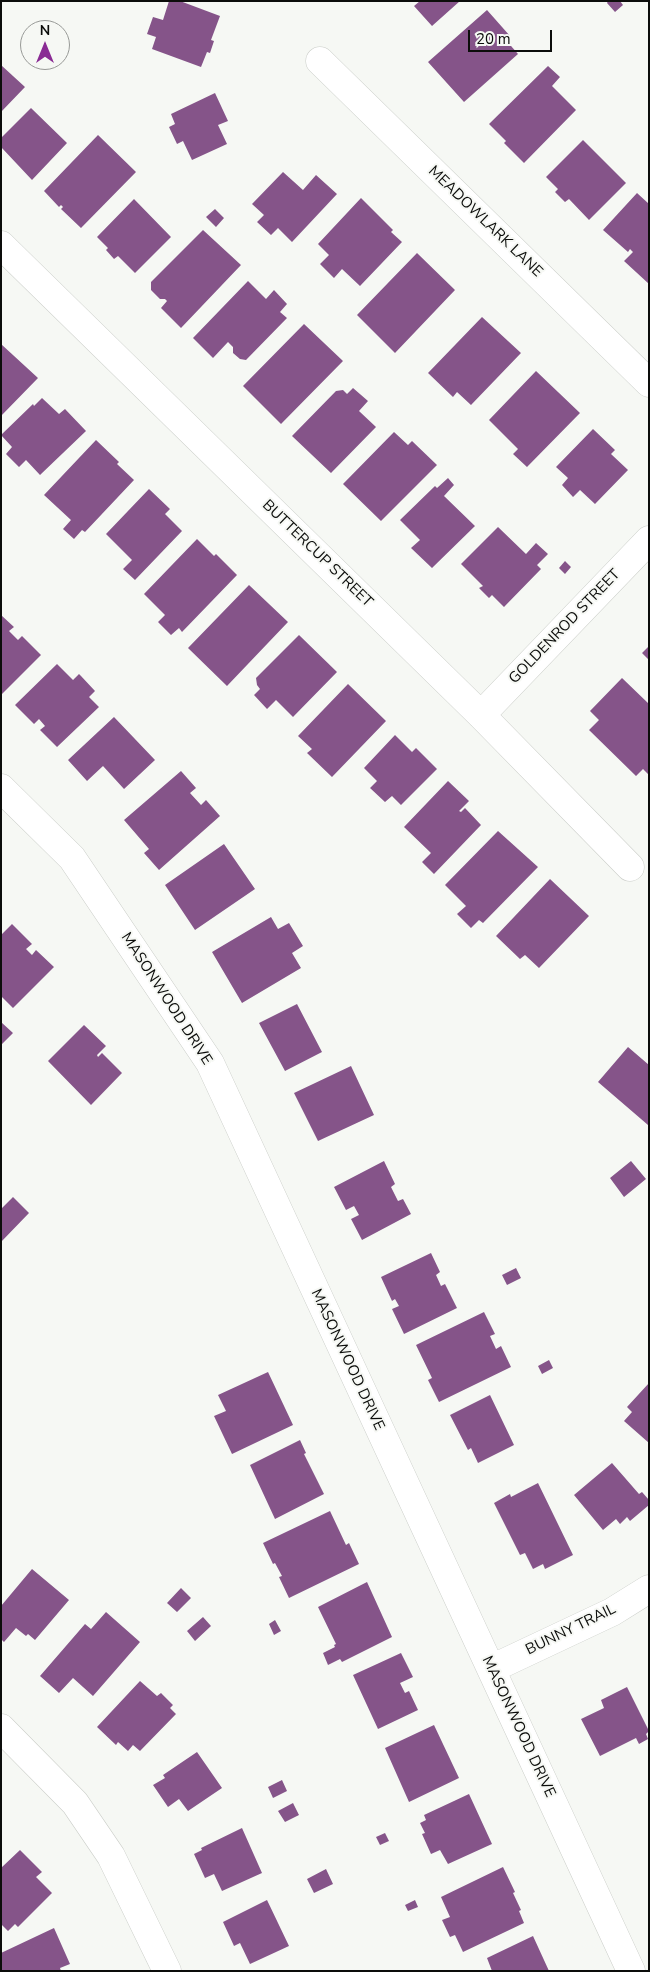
<!DOCTYPE html>
<style>
body{margin:0}
#map{position:relative;width:650px;height:1972px;overflow:hidden;background:#f6f8f4;font-family:"Nunito Sans",sans-serif}
canvas{display:block}
.frame{position:absolute;inset:0;border:2px solid #0c0d0b;pointer-events:none}
.north{position:absolute;left:20px;top:20px;width:50px;height:50px;box-sizing:border-box;background:#f6f8f4;border:1px solid #989a97;border-radius:50%;rotate:0deg;font-size:14px;font-weight:700;line-height:20px;text-align:center;color:#0c0d0b}
.north::after{content:'';display:block;margin:auto;width:18px;height:22px;background:#8a2b94;clip-path:polygon(50% 0,100% 100%,50% 72%,0 100%)}
.scale{position:absolute;left:468px;top:30px;width:84px;height:22px;box-sizing:border-box;border:2px solid #0c0d0b;border-top:0;padding-left:6px;font-size:15px;line-height:18px;white-space:nowrap;color:#0c0d0b;-webkit-text-stroke:4px #f6f8f4;paint-order:stroke}
</style>
<div id="map">
<canvas width="650" height="1972"></canvas>
<div class="frame"></div>
<div class="north">N</div>
<div class="scale">20 m</div>
</div>
<script>
const g = document.querySelector('canvas').getContext('2d');
g.lineJoin = 'round';
function paint(path, color) {
  g.fillStyle = color;
  g.fill(path, 'evenodd');
}
function stroke(path, color, width, dash) {
  g.strokeStyle = color;
  g.lineWidth = width;
  g.lineCap = dash ? 'butt' : 'round';
  g.setLineDash(dash || []);
  g.stroke(path);
}
function write(font, color, halo, rows, align = 'center') {
  g.font = font + ' "Nunito Sans",sans-serif';
  g.lineWidth = 4;
  g.setLineDash([]);
  g.textBaseline = 'middle';
  g.strokeStyle = halo;
  g.fillStyle = color;
  for (const [text, x, y, turn = 0] of rows) {
    g.save();
    g.translate(x, y);
    g.rotate((+turn || 0) * Math.PI / 180);
    g.textAlign = isNaN(turn) ? turn : align;
    if (halo) g.strokeText(text, 0, 0);
    g.fillText(text, 0, 0);
    g.restore();
  }
}
const building = new Path2D(`
 M169,1h11l40,15 -9,24 3,1 -4,12 -3,-1 -6,15 -49,-18 4,-12 -9,-3 6,-17 10,3z
 M420,1h40l-28,25 -18,-20z
 M608,1h12l3,4 -8,7 -8,-9z
 M487,10l23,26 -5,3 13,15 -54,48 -36,-40z
 M1,65l24,22 -24,25z
 M548,66l12,11 -8,9 24,24 -52,53 -20,-20 2,-2 -17,-17z
 M215,93l13,28 -10,4 9,19 -35,16 -9,-19 -6,3 -8,-17 6,-3 -4,-10z
 M31,108l36,35 -35,37 -31,-33v-9z
 M98,135l38,37 -55,56 -20,-19 2,-2 -2,-2 -2,2 -15,-16z
 M583,140l43,43 -37,37 -20,-21 -4,3 -10,-10 3,-3 -12,-12z
 M283,172l20,18 13,-15 21,19 -45,48 -14,-14 -7,7 -14,-13 7,-7 -12,-11z
 M637,193l12,11v80l-25,-23 9,-9 -3,-3 -2,3 -25,-22z
 M361,198l32,32 -2,2 11,10 -42,44 -18,-17 -8,9 -14,-14 9,-9 -11,-11z
 M134,199l37,38 -36,36 -17,-17 -4,3 -8,-9 2,-2 -11,-11z
 M215,209l9,9 -8,9 -10,-10z
 M203,230l38,35 -60,63 -20,-20 6,-7 -2,-2h-5l-9,-9v-8z
 M417,253l38,37 -60,63 -38,-38z
 M248,281l18,18 8,-9 13,14 -7,8 7,6 -41,42 -6,-1 -7,-6v-6l-5,-5 -15,16 -20,-20z
 M482,317l39,36 -50,52 -14,-13 -4,5 -25,-24z
 M304,324l39,37 -62,63 -38,-38z
 M1,344l37,34 -37,38z
 M536,371l44,42 -53,54 -14,-13 5,-5 -29,-29z
 M353,388l15,13 -9,10 17,16 -45,46 -39,-37 44,-45 7,-1 4,4z
 M42,398l17,16 6,-5 21,22 -46,44 -14,-15 -7,7 -13,-13 6,-7 -11,-12 32,-31 1,2z
 M593,429l22,21 -4,4 17,16 -33,34 -15,-14 -7,7 -11,-12 6,-7 -12,-11z
 M394,432l14,13 4,-4 25,24 -56,56 -38,-37z
 M96,440l23,22 -2,2 17,16 -49,52 -3,-2 -8,9 -11,-10 8,-9 -27,-25z
 M448,478l6,7 -10,11 31,30 -43,42 -21,-20 9,-8 -20,-20 35,-34 2,2z
 M149,489l21,20 -5,5 17,17 -47,49 -12,-11 9,-9 -26,-26z
 M498,527l28,27 10,-11 12,11 -11,11 4,4 -37,38 -12,-12 -3,3 -10,-10 4,-2 -22,-22z
 M197,539l17,17 2,-2 21,21 -55,57 -3,-4 -8,7 -13,-13 7,-7 -21,-21z
 M565,561l6,6 -6,7 -6,-6z
 M249,585l39,37 -61,64 -39,-38z
 M1,615l13,12 -5,4 9,9 4,-4 19,19 -40,40z
 M299,635l38,37 -44,45 -17,-17 -9,9 -13,-14 6,-6 -3,-4 -1,-7z
 M649,646v14l-7,-7z
 M57,664l16,16 6,-6 2,2 14,15 -6,6 10,10 -42,40 -17,-17 5,-4 -6,-7 -5,5 -19,-19z
 M622,678l27,26v71l-6,-6 -7,7 -47,-46 10,-10 -9,-9z
 M348,684l38,37 -54,56 -25,-24 5,-4 -14,-13z
 M114,717l41,43 -31,29 -21,-23 -16,15 -19,-21z
 M395,735l17,17 4,-4 21,21 -36,36 -9,-9 -7,6 -15,-14 7,-7 -13,-13z
 M181,771l15,17 -6,5 11,12 5,-5 14,16 -61,54 -15,-17 5,-4 -25,-29z
 M448,781l21,20 -10,10 2,1 4,-4 16,17 -47,49 -12,-12 9,-9 -27,-26z
 M498,831l40,36 -55,56 -4,-3 -8,8 -14,-14 9,-8 -21,-21z
 M224,844l31,45 -60,41 -30,-45z
 M550,879l39,37 -50,52 -14,-13 -5,4 -24,-23z
 M271,917l7,12 11,-6 14,23 -11,7 9,15 -59,35 -30,-51z
 M12,924l20,20 -6,5 6,6 4,-5 18,17 -41,41 -12,-12v-61z
 M297,1004l25,48 -37,19 -26,-48z
 M1,1022l12,11 -12,12z
 M84,1025l22,21 -9,9 1,2 4,-4 20,20 -31,32 -43,-44z
 M628,1047l21,18 -1,60 -50,-43z
 M351,1066l23,49 -56,26 -24,-48z
 M384,1161l11,23 -4,3 7,14 5,-2 8,15 -49,26 -11,-21 8,-4 -5,-9 -8,4 -12,-23z
 M631,1161l15,18 -22,18 -14,-19z
 M13,1197l16,16 -28,29v-33z
 M431,1253l9,19 -4,3 5,11 4,-2 12,24 -53,26 -12,-25 7,-3 -4,-7 -3,2 -11,-24z
 M516,1268l5,10 -14,7 -5,-10z
 M484,1312l11,22 -5,2 6,13 5,-3 10,21 -72,35 -11,-22 4,-2 -16,-33z
 M549,1360l4,8 -11,6 -4,-8z
 M268,1372l25,53 -61,29 -18,-38 12,-5 -8,-16z
 M649,1383v60l-25,-22 8,-9 -5,-5z
 M490,1395l24,50 -36,18 -7,-15 -3,2 -18,-35z
 M300,1440l6,13 -2,1 20,40 -49,25 -25,-54z
 M612,1463l27,31 3,-2 7,8v5l-19,16 -3,-4 -7,7 -4,-5 -13,11 -29,-35z
 M538,1483l35,72 -28,14 -2,-5 -10,5 -8,-16 -5,2 -26,-52 16,-9 1,3z
 M330,1511l16,34 3,-2 10,21 -70,34 -10,-21 3,-1 -7,-13 -2,1 -10,-21z
 M32,1569l37,31 -34,40 -7,-6 -2,2 -10,-8 -12,14 -3,-3v-33z
 M367,1582l25,55 -50,25 -2,-3 -12,6 -5,-12 12,-6 -1,-2 2,-1 -18,-37z
 M181,1588l10,10 -14,14 -10,-9z
 M106,1612l34,30 -47,54 -20,-18 -14,15 -19,-17 45,-52 6,5z
 M203,1617l8,9 -16,15 -8,-10z
 M275,1620l6,11 -7,4 -5,-11z
 M401,1653l12,24 -13,6 5,10 4,-2 9,19 -40,19 -25,-54z
 M140,1681l17,15 4,-3 12,12 -3,3 6,6 -36,37 -7,-6 -5,6 -10,-9 -2,3 -19,-18z
 M627,1687l22,44 -3,3 2,5 -9,5 -3,-6 -36,18 -19,-37 23,-11 -3,-8z
 M434,1725l25,53 -50,24 -24,-54z
 M197,1752l25,36 -34,23 -9,-12 -11,8 -15,-22 12,-7 -2,-3z
 M282,1780l5,11 -14,7 -5,-11z
 M469,1794l23,50 -44,20 -8,-14 -9,4 -9,-20 3,-1 -5,-10 6,-3 -2,-5z
 M293,1803l6,12 -14,7 -7,-11z
 M242,1828l20,45 -40,18 -8,-17 -9,4 -11,-24 8,-4 -1,-2z
 M385,1833l4,8 -9,4 -4,-8z
 M20,1850l22,22 -6,5 16,16 -34,34 -3,-3 -7,7 -7,-7v-56z
 M503,1867l12,25 -2,1 8,17 -2,1 5,12 -61,29 -8,-17 -5,2 -8,-17 8,-3 -9,-20z
 M326,1869l7,15 -19,9 -7,-14z
 M267,1900l22,46 -39,18 -10,-21 -6,3 -11,-24z
 M415,1900l3,7 -10,4 -3,-6z
 M54,1928l16,36 -10,4 1,3h-60v-18z
 M533,1936l16,35h-57l-5,-13z`);
const minor = new Path2D(`
 M320,61l329,322
 M1,245l480,470 149,152
 M481,715l168,-175
 M1,788l71,70 138,205 421,908
 M491,1669l121,-57 37,-23
 M1,1728l74,75 36,53 56,115`);
const streetNames = [
 ["MEADOWLARK LANE",485,222,44],
 ["BUTTERCUP STREET",317,554,44],
 ["GOLDENROD STREET",565,627,-46],
 ["MASONWOOD DRIVE",166,999,57],
 ["MASONWOOD DRIVE",347,1360,65],
 ["BUNNY TRAIL",571,1630,-26],
 ["MASONWOOD DRIVE",518,1727,65]
];
paint(building, '#855489');
stroke(minor, '#cacdc8', 29);
stroke(minor, '#fff', 28);
write('15px', '#0c0d0b', '#f6f8f4', streetNames);
</script>
